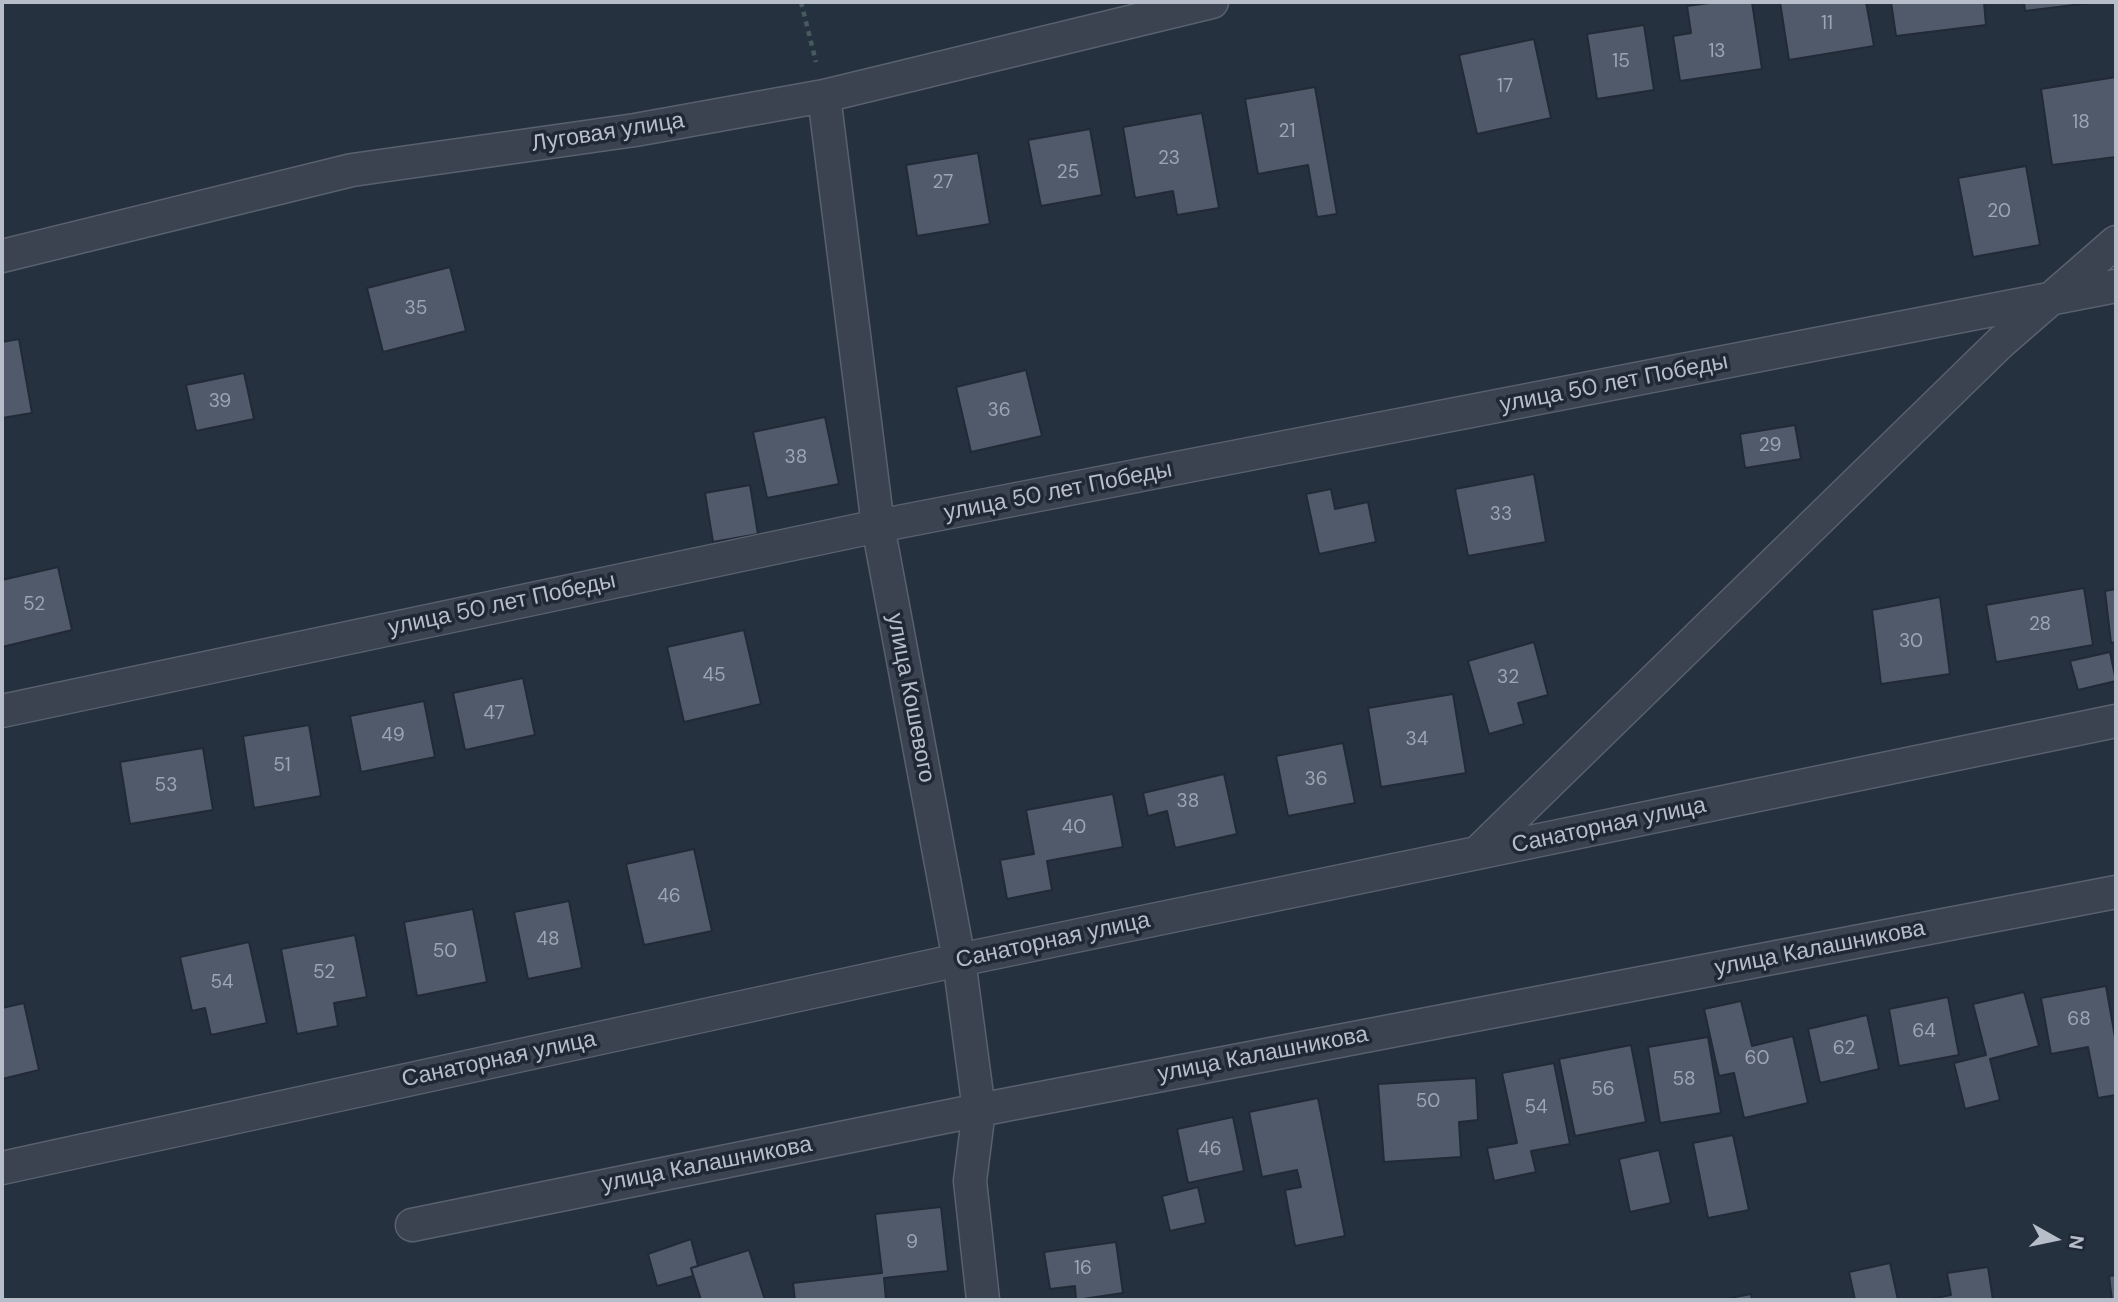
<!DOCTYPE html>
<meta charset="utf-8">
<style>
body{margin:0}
#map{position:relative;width:2118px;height:1302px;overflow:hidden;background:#26313f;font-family:"DM Sans",sans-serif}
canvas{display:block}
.frame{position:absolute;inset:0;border:4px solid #b7beca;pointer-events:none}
.north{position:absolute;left:2020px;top:1204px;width:70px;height:70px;-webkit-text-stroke:5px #1f2834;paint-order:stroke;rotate:99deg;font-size:19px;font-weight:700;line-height:28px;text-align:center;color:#b7beca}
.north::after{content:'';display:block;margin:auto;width:24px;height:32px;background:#b7beca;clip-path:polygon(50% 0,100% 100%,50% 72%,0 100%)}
</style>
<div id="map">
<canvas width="2118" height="1302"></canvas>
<div class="frame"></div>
<div class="north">N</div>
</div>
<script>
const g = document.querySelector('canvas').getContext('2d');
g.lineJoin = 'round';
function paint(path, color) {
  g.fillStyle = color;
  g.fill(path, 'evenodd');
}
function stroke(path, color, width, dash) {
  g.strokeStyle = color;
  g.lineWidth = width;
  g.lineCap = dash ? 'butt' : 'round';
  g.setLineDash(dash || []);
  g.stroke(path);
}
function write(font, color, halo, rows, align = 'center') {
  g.font = font + ' "DM Sans",sans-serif';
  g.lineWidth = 7;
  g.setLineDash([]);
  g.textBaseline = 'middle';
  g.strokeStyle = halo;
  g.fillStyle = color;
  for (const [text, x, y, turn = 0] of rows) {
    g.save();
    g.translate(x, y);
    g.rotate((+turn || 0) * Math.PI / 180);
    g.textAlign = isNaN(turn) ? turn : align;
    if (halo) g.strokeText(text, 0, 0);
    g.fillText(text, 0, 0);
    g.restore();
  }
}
const building = new Path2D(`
 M1717,2h35l10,67 -82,12 -7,-45 18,-3 -4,-27z
 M1780,2h86l8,44 -85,14z
 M1891,2h93l2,23 -90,11z
 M2024,2h74l-73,9z
 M1644,25l10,65 -57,9 -10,-65z
 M1534,39l17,79 -74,16 -18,-79z
 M2116,77v80l-64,8 -11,-76z
 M1315,87l22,127 -20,3 -9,-52 -50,9 -13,-75z
 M1202,113l17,95 -42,7 -4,-24 -38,7 -12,-71z
 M1090,129l12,66 -61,11 -13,-66z
 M978,153l12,71 -73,12 -11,-71z
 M2026,166l14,79 -67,12 -15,-79z
 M450,267l16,64 -83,21 -16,-64z
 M19,339l13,74 -30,5v-76z
 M1026,370l16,66 -71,16 -15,-65z
 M244,373l10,46 -58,12 -10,-46z
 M825,417l14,67 -72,14 -14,-66z
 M1795,425l6,34 -56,9 -5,-34z
 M1534,474l12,68 -78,14 -13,-67z
 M750,485l8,49 -45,8 -8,-49z
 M1331,489l4,20 33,-7 8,40 -57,12 -13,-60z
 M58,567l14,63 -70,17v-67z
 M2084,588l9,57 -97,17 -10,-57z
 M2116,589v53l-5,1 -6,-52z
 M1940,597l10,77 -69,10 -9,-74z
 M744,630l17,74 -77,18 -17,-75z
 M1534,642l14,53 -30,8 6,21 -35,10 -21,-73z
 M2110,652l6,29 -38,9 -8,-29z
 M523,678l12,57 -70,15 -12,-57z
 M1453,694l13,79 -85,14 -13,-79z
 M424,701l11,56 -74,15 -11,-56z
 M309,725l12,71 -67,12 -11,-72z
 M1343,743l12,60 -67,13 -12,-60z
 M203,748l10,62 -83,14 -10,-62z
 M1224,774l13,60 -62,14 -8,-37 -19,5 -5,-23z
 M1113,794l10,53 -76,14 5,29 -45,9 -7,-39 34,-6 -8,-44z
 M694,849l18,82 -68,14 -18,-81z
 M569,901l13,67 -54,11 -14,-67z
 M473,909l14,73 -70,14 -13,-74z
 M355,935l12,62 -33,6 4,23 -41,8 -16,-85z
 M249,942l18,81 -56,12 -6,-27 -13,3 -12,-54z
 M2106,986l10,57v52l-18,3 -10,-51 -37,7 -10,-56z
 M2024,992l15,54 -49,13 10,41 -35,9 -11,-46 32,-8 -13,-51z
 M1948,997l11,58 -60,11 -10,-57z
 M1741,1001l11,45 41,-10 15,67 -64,15 -10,-45 -15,3 -15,-67z
 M24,1003l15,67 -37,9v-71z
 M1867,1015l12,54 -59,14 -12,-54z
 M1708,1037l13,76 -61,10 -12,-76z
 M1631,1045l15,77 -71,14 -16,-77z
 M1554,1063l16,81 -39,7 5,21 -42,9 -7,-33 30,-5 -15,-70z
 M1476,1078l2,42 -19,2 2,35 -77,5 -6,-78z
 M1318,1098l27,138 -50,10 -10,-56 16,-3 -4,-17 -35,7 -13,-65z
 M1233,1117l11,54 -56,12 -11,-54z
 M1733,1135l16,75 -41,8 -15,-75z
 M1659,1150l12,53 -41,9 -11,-53z
 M1198,1187l8,36 -36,8 -8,-35z
 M941,1207l7,64 -64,7 2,22h-91l-2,-17 89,-10 -7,-59z
 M691,1239l7,27 -7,2 2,8 -36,10 -9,-32z
 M1116,1242l7,51 -47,7 -1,-14 -25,3 -6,-37z
 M749,1250l16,50h-64l-10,-32z
 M1890,1263l8,37h-43l-6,-28z
 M1988,1267l5,33h-68l26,-5 -4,-22z
 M2116,1275v25h-4l-3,-24z
 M1751,1294l1,6h-32z`);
const path = new Path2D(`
 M801,2l15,60`);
const street = new Path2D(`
 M824,96l54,430 81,434 20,150 -9,71 13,119
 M2,256l350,-86 283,-40 189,-34 388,-94
 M2,711l876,-185 1238,-240
 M1477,853l523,-510 116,-101
 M2,1168l957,-208 1157,-239
 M412,1225l567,-115 1137,-218`);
const numberNames = [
 ["11",1827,24],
 ["13",1717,52],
 ["15",1621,62],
 ["17",1505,87],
 ["18",2081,123],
 ["21",1287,132],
 ["23",1169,159],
 ["25",1068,173],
 ["27",943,183],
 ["20",1999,212],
 ["35",416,309],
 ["39",220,402],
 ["36",999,411],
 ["29",1770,446],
 ["38",796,458],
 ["33",1501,515],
 ["52",34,605],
 ["28",2040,625],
 ["30",1911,642],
 ["45",714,676],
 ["32",1508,678],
 ["47",494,714],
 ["49",393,736],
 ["34",1417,740],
 ["51",282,766],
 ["36",1316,780],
 ["53",166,786],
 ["38",1188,802],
 ["40",1074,828],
 ["46",669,897],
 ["48",548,940],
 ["50",445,952],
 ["52",324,973],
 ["54",222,983],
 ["68",2079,1020],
 ["64",1924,1032],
 ["62",1844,1049],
 ["60",1757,1059],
 ["58",1684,1080],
 ["56",1603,1090],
 ["50",1428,1102],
 ["54",1536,1108],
 ["46",1210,1150],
 ["9",912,1243],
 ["16",1083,1269]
];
const streetNames = [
 ["Луговая улица",608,133,-9],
 ["улица 50 лет Победы",1614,384,-11],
 ["улица 50 лет Победы",1058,492,-11],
 ["улица 50 лет Победы",502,605,-12],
 ["улица Кошевого",910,698,79],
 ["Санаторная улица",1609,826,-12],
 ["Санаторная улица",1053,941,-12],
 ["улица Калашникова",1820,949,-11],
 ["улица Калашникова",1263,1055,-11],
 ["Санаторная улица",499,1060,-12],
 ["улица Калашникова",707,1165,-11]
];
paint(building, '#505a6a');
stroke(building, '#212a36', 2);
stroke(street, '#58616d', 35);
stroke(path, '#465b5d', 4.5, [5, 5]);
stroke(street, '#3a434f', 32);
write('19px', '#9da5b2', null, numberNames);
write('23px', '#b7beca', '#1f2834', streetNames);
</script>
